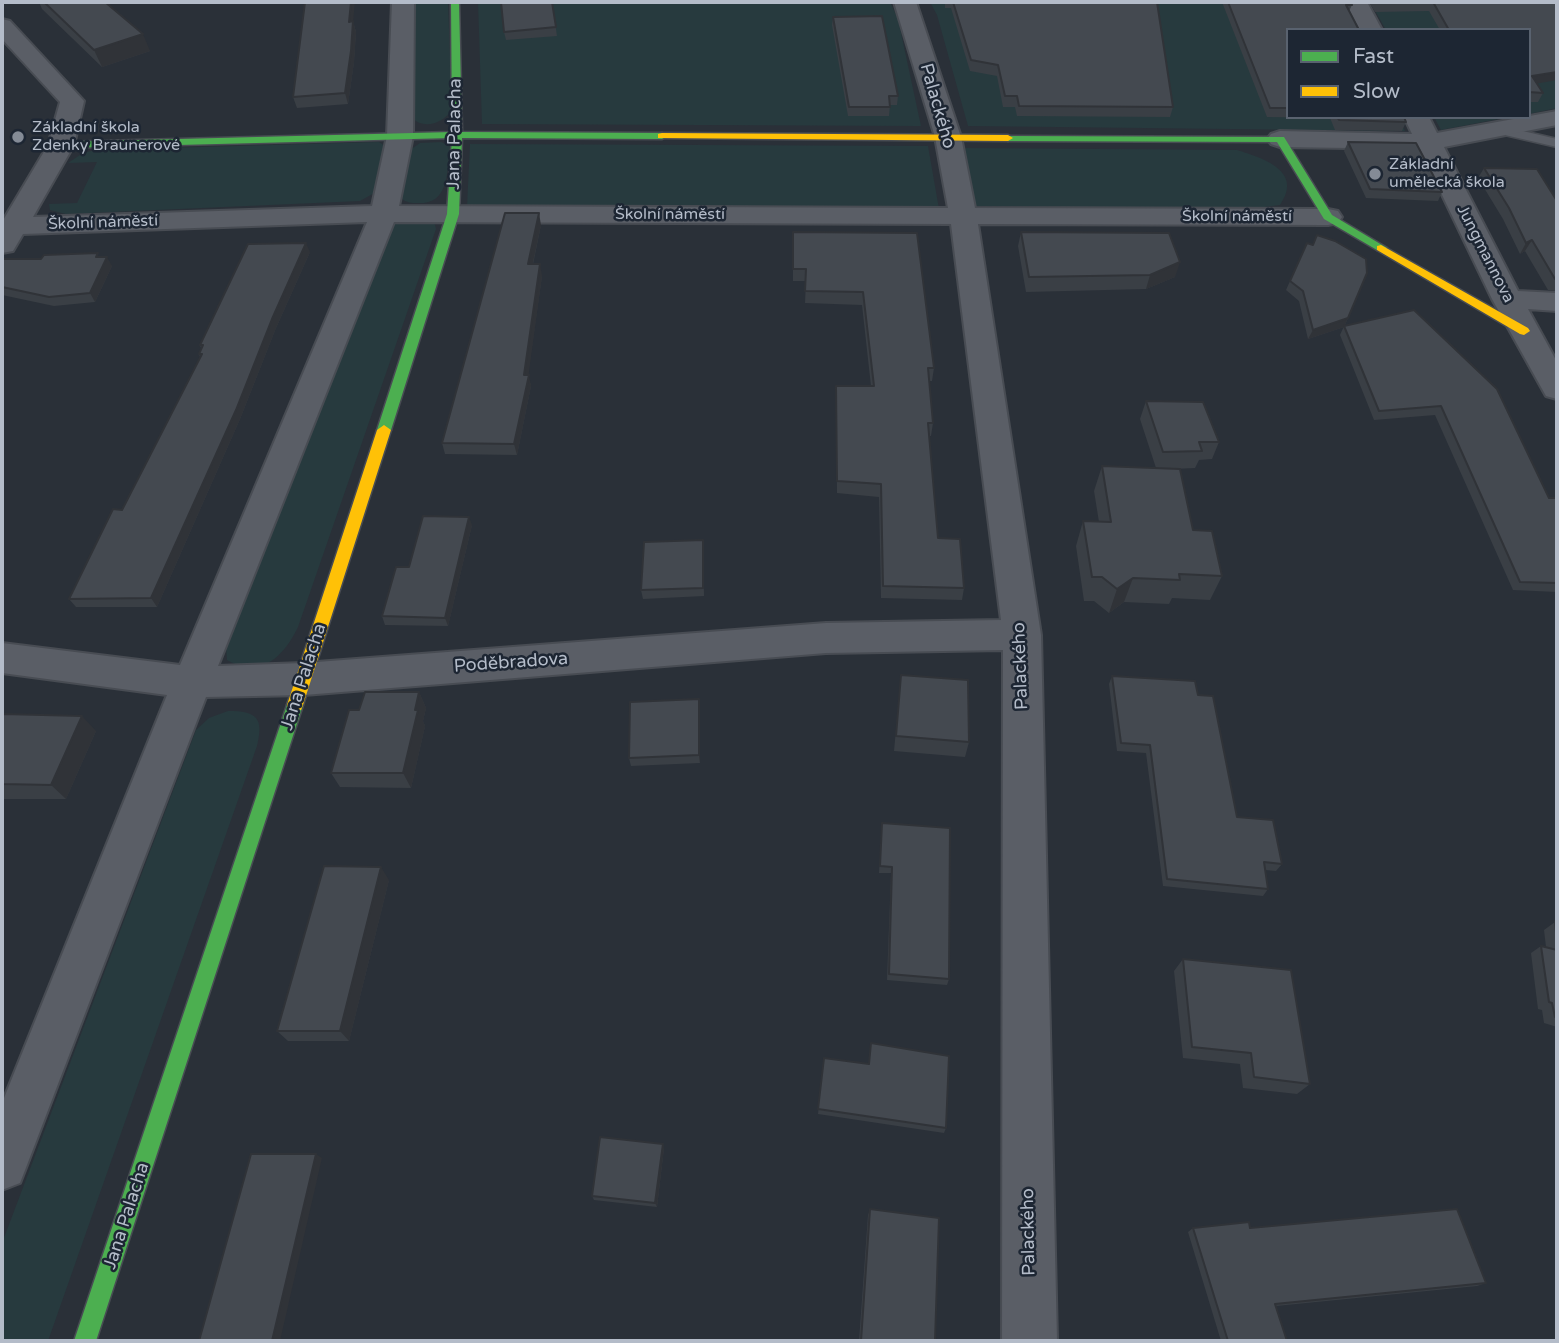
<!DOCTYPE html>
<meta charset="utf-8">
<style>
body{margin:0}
#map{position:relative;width:1559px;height:1343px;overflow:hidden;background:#2a3038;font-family:"Varela Round",sans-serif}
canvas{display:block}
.frame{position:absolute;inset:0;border:4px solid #b4bcc9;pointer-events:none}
.legend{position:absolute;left:1286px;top:28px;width:245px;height:91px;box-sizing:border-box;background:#1d2633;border:2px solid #59626f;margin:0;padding:9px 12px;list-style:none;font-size:21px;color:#b4bcc9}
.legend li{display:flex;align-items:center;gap:14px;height:35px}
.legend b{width:35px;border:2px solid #59626f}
</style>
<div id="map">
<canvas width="1559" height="1343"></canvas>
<div class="frame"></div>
<ul class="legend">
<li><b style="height:9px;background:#4caf50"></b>Fast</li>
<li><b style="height:9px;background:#ffc107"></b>Slow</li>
</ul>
</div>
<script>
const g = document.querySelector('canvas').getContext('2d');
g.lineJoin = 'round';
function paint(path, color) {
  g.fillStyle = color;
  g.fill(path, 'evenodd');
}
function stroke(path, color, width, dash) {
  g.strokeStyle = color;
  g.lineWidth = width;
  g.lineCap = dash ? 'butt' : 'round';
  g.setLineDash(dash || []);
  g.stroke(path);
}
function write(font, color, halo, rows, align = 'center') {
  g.font = font + ' "Varela Round",sans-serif';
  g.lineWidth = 5;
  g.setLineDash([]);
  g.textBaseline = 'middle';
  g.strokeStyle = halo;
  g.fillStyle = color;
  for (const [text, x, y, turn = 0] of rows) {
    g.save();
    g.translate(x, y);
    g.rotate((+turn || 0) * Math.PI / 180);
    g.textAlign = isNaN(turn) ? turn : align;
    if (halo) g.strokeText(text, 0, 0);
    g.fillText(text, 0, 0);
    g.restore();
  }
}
const green = new Path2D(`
 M410,2h38l4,108c-9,13 -28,20 -40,8z
 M478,2h412l8,17 23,107 -439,-2z
 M930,2h409l-51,28v87h110l7,14 -437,-5 -31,-111z
 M1370,2h187v106l-28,6v-84h-143z
 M1434,117h75l-68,13z
 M379,142l6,4v6l-9,40 -16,9 -294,13 -16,-4 -1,-6 28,-1 20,-41 -29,1 15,-10 12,-3z
 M441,142l9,4c-3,21 0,54 -26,57 -9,0 -15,1 -22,-4l-1,-4 9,-45 10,-7z
 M470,144l458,2 11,63 -472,-2z
 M962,148l275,2c26,8 67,21 43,55l-32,4 -275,-3z
 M394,221h40l2,8 -138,398c-14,29 -37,53 -71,33l-1,-15 116,-306z
 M228,711c29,0 36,7 29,35l-209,595h-46v-98l194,-513 13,-12z`);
const lane = new Path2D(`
 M1497,125l60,14v8l-65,-15 -2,-3 2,-3z`);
const street = new Path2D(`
 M392,2h22l-1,134 -14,70 549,2 -13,-71 -41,-135h22l45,135 14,71 353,1 10,2 4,6 -4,6 -10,2 -350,-1 63,411 16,706h-55l1,-691 -177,3 -522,42 -98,2 -179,468 -7,18 -18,7v-87l165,-408 -165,-22v-30l178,22 187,-443 -344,12 -10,17 -11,2v-31l46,-77 12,-43 -58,-63v-20l8,2 74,80 -10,44 -41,72 339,-11 15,-70zM394,222l557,2 50,396 -175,3 -522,40 -86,3z
 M1345,2h22l15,28h-22z
 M1557,111v14l-113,22 74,144 39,2v18l-29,-2 29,53v37l-11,-3 -54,-97 -72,-150 -140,-2 -9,-3 -4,-5 4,-5 9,-3 132,3 -8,-17h25l8,16z`);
const fast = new Path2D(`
 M451,2h8l3,130 200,1 5,3 -5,3 -200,-1 -3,76 -68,216 -7,5 -7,-5 70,-216 5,-76 -391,10 -5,-3 5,-3 391,-10z
 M1004,136l280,1 48,78 55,33 -10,2 -53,-31 -47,-77 -269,-1 -5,-3z
 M295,698l6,2 2,5 -207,636h-22l213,-636 2,-5z`);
const slow = new Path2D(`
 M662,133l346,2 5,3 -5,3 -350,-3v-4z
 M1381,245l147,83 2,3 -6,4 -4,-1 -143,-84v-4z
 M384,425l7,5 -88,275 -2,5h-12l-2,-5 90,-275z`);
const wall = new Path2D(`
 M39,2h66l45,49 -48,16 -60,-58z
 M552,2l5,34 -51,4 -2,-8z
 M945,2h212l16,105 -3,10 -153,-1 -2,-9h-12l-6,-31 -27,-5 -19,-63h-6z
 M1222,2h129l1,3 -3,6 -61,19v87h116l2,5 -4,9 -67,-1 -5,-12 -63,-1z
 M1369,2h188l-20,82 6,9 -5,9h-9v-72h-89l-11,-19 -54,1z
 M833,17l65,79 -1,9h-7l-1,11h-41l-16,-91z
 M353,21l3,11 -2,30 -6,42 -51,4 -4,-11z
 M1348,142l94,50 -4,9 -72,-3 -22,-47z
 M1484,168l73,33v90l-9,-1 -23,-39 -5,3 -17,-35 -25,-41z
 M541,225l-8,39 9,12 -14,99 3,11 -14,69 -72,-1 -3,-11z
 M793,232l124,1 17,135 -2,13h-3l4,42 -2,13h-2l9,102 26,50 -2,12 -81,-2 -2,-101 -42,-4 -1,-107h35l-9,-81 -57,-2 1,-22h-13z
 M1021,232l154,45 -29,12 -120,3 -8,-46z
 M1307,243l41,75 -4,9 -36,12 -9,-38 -13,-11z
 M310,252l-34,76 -36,91 -83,188h-81l-7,-8 53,-89 78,-153 -1,-3 2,-6 -1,-3z
 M100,257l12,9 -17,36 -41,4 -52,-11v-36h39z
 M1414,310l135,188h8v94l-44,-2 -78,-175 -61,5 -34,-85 4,-9z
 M1146,401l73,41 -7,17 -13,1 -4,8 -22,1 20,61 29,46 -12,24 -38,-2 -3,6 -45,-2 -15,11 -15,-12h-10l-8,-55 7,-25 16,1 -5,-31 8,-25 54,2 -16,-49z
 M472,525l-24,101 -63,-1 -3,-9z
 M703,540l1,56 -61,3 -2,-9z
 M901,675l68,67 -4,15 -71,-6z
 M1112,676l86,19 39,122 45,47 -6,7 -11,-1 3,19 -5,7 -100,-10 -17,-133 -29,-2 -8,-67z
 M419,692l7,16 -3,13 2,5 -14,62 -71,-1 -9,-14 28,-63z
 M699,699l1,64 -69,3 -2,-8z
 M2,716l94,15 -30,68h-64z
 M882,823l67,156 -2,6 -60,-5 4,-107h-12z
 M389,880l-40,161h-61l-11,-10z
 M1555,922h2v105l-13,-4 -2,-13 -4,-1 -7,-56 10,-7 5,1 -2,-17z
 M1183,959l127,125 -13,10 -54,-6 -3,-24 -57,-6 -9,-87z
 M824,1058l45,6 77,64 -2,5 -126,-19z
 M663,1144l1,4 -7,59 -63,-7 -2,-4z
 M870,1209l65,132h-76l9,-126z
 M1193,1228h57l236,55 -9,3 -201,20 11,35h-66l-33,-109z`);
const shadedWall = new Path2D(`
 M351,2h4l-3,31 -3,-11z
 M353,21l3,11 -2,30 -6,42 -3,-11z
 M143,34l7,17 -48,16 -8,-17z
 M1557,72v8l-28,5 3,-9z
 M539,213l2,12 -11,51 -2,-12z
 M1532,240l-7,11 -5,3 6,-11z
 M306,243l4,9 -34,76 -36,91 -83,188 -6,-9 121,-279z
 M107,257l5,9 -17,36 -5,-9z
 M1180,262l-5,15 -29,12 4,-14z
 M540,264l2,12 -14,103 1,-4 2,11 -14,69 -3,-11z
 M1348,318l-4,9 -36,12 5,-9z
 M469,517l3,8 -24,101 -3,-8z
 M1133,578l-9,24 -15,11 8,-24z
 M419,692l7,16 -3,13 2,5 -14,62 -8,-15z
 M699,699l1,8v56l-1,-8z
 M82,716l14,15 -30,68 -15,-14z
 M381,867l8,13 -40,161 -9,-10z
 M663,1144l1,4 -7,59 -2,-4z
 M316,1154l6,4 -42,183h-8z`);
const building = new Path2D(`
 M44,2h61l38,32 -49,16z
 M305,2h46l-2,20 4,-1 -2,30 -6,42 -52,4z
 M501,2h51l4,25 -52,5z
 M953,2h204l16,105 -154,-1 -2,-10h-12l-7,-31 -27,-5z
 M1228,2h123l1,3h-6l13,25h-71v78h-18z
 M1378,2h179v70l-25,4 11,17 -14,-1v-62h-80l-16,-28 -54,1z
 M882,16l16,80h-9l1,11h-41l-16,-90z
 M1337,117h67l2,5 -67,-2z
 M1348,142l68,1 26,49 -72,-3z
 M1484,168l53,1 20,32v78h-2l-23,-39 -6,3 -17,-35z
 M505,213h34l-11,51h12l-16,111h5l-15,69 -72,-1z
 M793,232l124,1 17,135h-6l5,55h-5l10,115 22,1 4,49 -81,-2 -2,-102 -44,-3 -1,-95h38l-11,-94 -58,-1 1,-22h-13z
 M1021,232l148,1 11,29 -30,13 -121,2z
 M1317,235l18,6 31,18 1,14 -19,45 -35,12 -10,-39 -13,-10 17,-38 6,2z
 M306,243l-34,76 -36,91 -85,188 -82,1 44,-90 9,1 80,-156h-3l4,-9h-3l48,-101z
 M98,253l-2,4h11l-17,36 -41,4 -47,-10v-28h39l3,-4z
 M1414,310l83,79 52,109h8v85l-37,-1 -79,-176 -62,5 -35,-85z
 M1146,401l57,1 16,40h-20l3,9 -39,1z
 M1102,466l78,3 13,61 19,1 10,45 -43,-2 1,6 -47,-2 -16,11 -15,-12h-10l-9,-56 28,1z
 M423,516l46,1 -24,101 -63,-2 14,-49h13z
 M703,540v48l-62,2 3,-48z
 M901,675l67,5 1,62 -73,-6z
 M1112,676l83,5 3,14 15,1 24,121 36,3 9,44 -18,-2 4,27 -101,-10 -17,-134 -29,-2z
 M365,692h54l-4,18h3l-15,63h-72l18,-63h10z
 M699,699v56l-70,3 1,-56z
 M3,714l79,2 -31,69 -49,-1v-68z
 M882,823l68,5 -1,151 -60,-5 3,-107 -12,-1z
 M324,866l57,1 -41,164h-63z
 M1555,922h2v22z
 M1541,946l16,4v67h-2l-3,-14 -3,-1z
 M1183,959l108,11 19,114 -56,-7 -3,-24 -59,-6z
 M871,1043l78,13 -3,72 -128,-19 6,-51 45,6z
 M600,1137l63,7 -8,59 -63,-7z
 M251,1154h65l-44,187h-73z
 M870,1209l69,9 -4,123h-74z
 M1457,1209l29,74 -211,21 12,37h-59l-35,-113 56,-6 1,6z`);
const markers = [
 [18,137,7,"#848b96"],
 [1375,174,7,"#848b96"]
];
const farPoinames = [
 ["Základní škola",32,128],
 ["Zdenky Braunerové",32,146],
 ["Základní",1389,165],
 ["umělecká škola",1389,183]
];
const farStreetnames = [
 ["Školní náměstí",670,215],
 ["Školní náměstí",1237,217],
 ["Školní náměstí",103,223,-2],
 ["Jungmannova",1485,254,63]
];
const streetNames = [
 ["Palackého",937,106,74],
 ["Jana Palacha",455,134,-89],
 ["Poděbradova",511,663,-4],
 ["Palackého",1021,666,-92],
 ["Jana Palacha",304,677,-72],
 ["Jana Palacha",127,1216,-72],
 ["Palackého",1029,1232,-91]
];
paint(green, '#273a3e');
stroke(lane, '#484c53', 3);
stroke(street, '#484c53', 4);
stroke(fast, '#484c53', 3);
stroke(slow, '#484c53', 3);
paint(lane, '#5a5e66');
paint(street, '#5a5e66');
paint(fast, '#4caf50');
paint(slow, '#ffc107');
paint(wall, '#3a3f45');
paint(shadedWall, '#303338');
paint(building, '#444950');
stroke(building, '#303338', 2);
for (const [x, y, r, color] of markers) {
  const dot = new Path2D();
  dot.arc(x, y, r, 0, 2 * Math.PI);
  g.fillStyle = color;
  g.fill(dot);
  stroke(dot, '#1d2633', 2.5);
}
write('16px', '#b4bcc9', '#1d2633', farPoinames, 'left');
write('16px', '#b4bcc9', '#1d2633', farStreetnames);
write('18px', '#b4bcc9', '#1d2633', streetNames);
</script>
